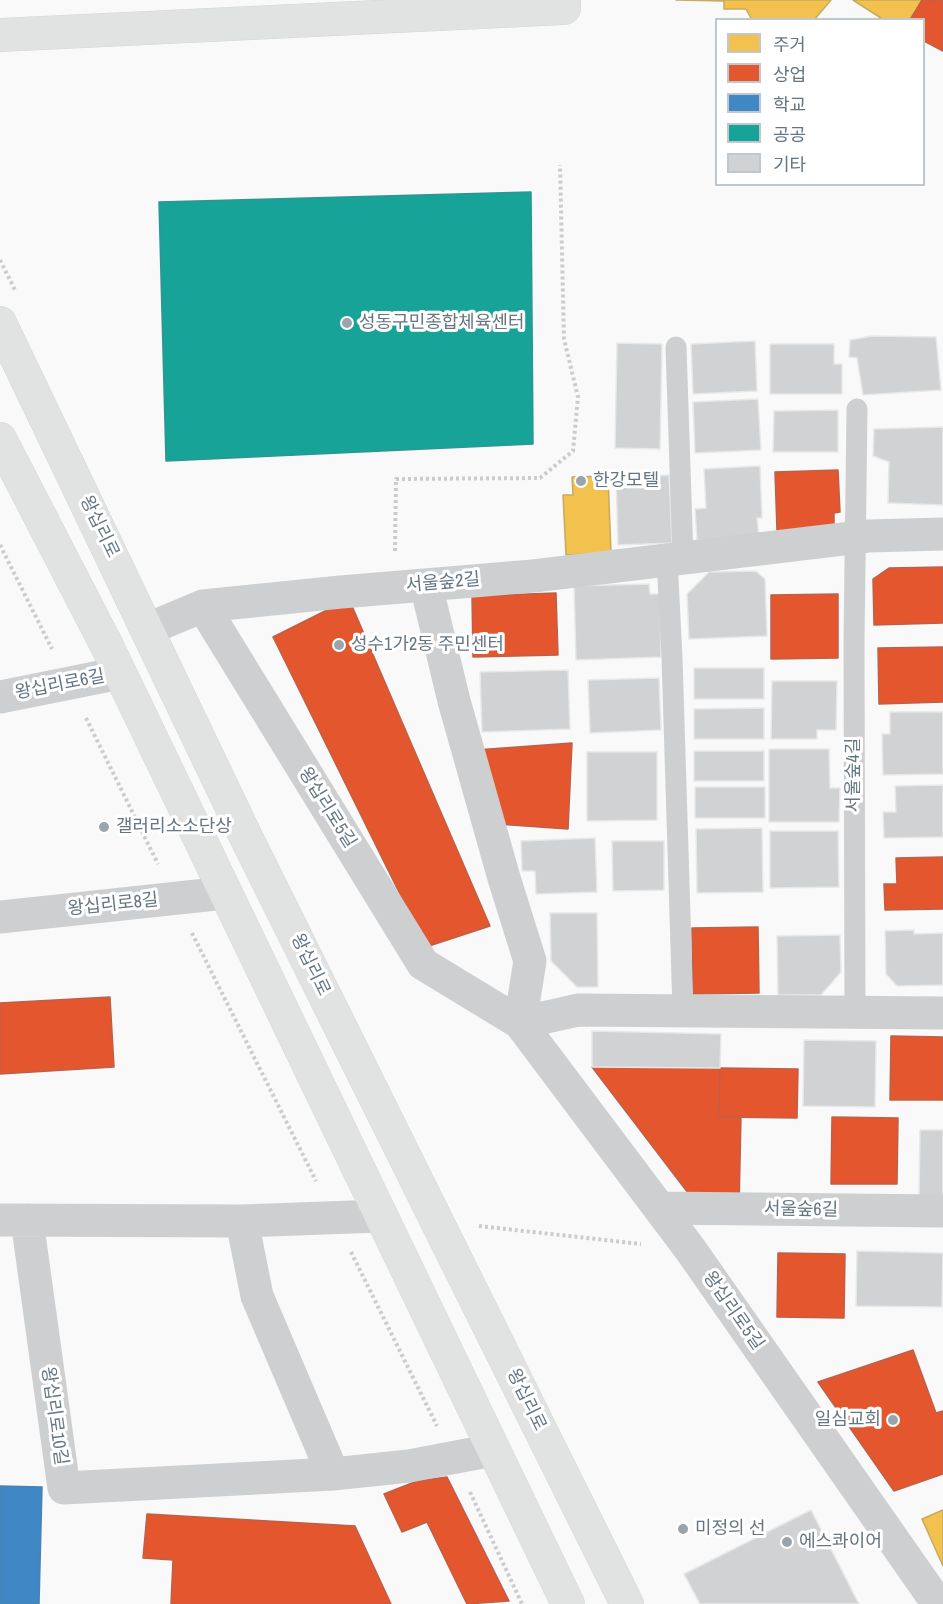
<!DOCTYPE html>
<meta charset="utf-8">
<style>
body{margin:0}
#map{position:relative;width:943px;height:1604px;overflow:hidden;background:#f9f9f9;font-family:"Archivo Narrow","Noto Sans KR",sans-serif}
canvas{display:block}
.legend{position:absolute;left:715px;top:18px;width:210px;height:168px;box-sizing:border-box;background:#fff;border:2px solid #c1c8cd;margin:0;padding:8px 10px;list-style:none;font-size:18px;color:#657683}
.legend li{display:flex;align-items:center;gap:12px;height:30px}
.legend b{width:30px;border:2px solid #c1c8cd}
</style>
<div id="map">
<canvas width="943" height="1604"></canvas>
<ul class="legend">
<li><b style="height:16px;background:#f2c14e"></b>주거</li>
<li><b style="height:16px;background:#e4572e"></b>상업</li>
<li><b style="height:16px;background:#3f88c5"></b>학교</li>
<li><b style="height:16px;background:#17a398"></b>공공</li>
<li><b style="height:16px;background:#d0d2d3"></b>기타</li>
</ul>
</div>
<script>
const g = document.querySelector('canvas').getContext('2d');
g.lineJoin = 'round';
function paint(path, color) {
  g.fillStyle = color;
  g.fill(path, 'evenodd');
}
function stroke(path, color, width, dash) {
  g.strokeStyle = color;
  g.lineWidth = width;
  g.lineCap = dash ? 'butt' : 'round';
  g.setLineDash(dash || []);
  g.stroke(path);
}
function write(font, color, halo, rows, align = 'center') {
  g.font = font + ' "Archivo Narrow","Noto Sans KR",sans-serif';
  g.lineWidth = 6;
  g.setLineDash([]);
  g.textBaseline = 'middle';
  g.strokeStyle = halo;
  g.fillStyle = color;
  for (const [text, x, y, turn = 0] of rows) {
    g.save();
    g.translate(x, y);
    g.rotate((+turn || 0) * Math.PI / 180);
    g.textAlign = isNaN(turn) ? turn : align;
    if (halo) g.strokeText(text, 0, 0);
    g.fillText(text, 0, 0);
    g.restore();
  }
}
const homes = new Path2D(`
 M676,0h155l-17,20h-62l-6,-11h-22v-8z
 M853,0h69l-12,20h-26z
 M608,476l3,77 -45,2 -3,-60h10l-1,-18z
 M943,1510v56l-21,-47z`);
const shops = new Path2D(`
 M922,0h21v51l-19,-10v-21h-14z
 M838,470l2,42 -6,1v15l-57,3 -2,-59z
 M943,567v56l-69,2 -1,-46 16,-11z
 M556,593l2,62 -85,2 -1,-61z
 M838,594v64l-67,1v-64z
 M349,599l141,327 -64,21 -153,-310z
 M943,647v55l-64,2 -1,-56z
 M572,743l-4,86 -71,-5 -21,-74z
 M943,857v52l-58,1 -1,-26h13l-1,-26z
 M758,927l1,66 -66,1 -1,-66z
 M110,997l4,70 -114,7v-71z
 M891,1036l52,1v63h-53z
 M592,1067l128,1 -1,49h22l-2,89h-41z
 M720,1068l78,1 -1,49 -78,-1z
 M832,1117l66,1 -1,66h-66z
 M778,1253l67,1 -1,64 -67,-1z
 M913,1350l23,63 7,-2v63l-49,17 -76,-109z
 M447,1477l62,124 -42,3 -40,-82 -25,10 -18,-38 33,-13z
 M147,1514l208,12 36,78h-220l2,-44 -30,-2z`);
const schools = new Path2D(`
 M0,1486l42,1 -3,117h-39z`);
const public = new Path2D(`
 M531,192l2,252 -367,17 -7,-259z`);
const building = new Path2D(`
 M872,336l64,1 5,53 -78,5 -6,-37 -8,-1 1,-17z
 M755,341l2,50 -64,3 -2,-50z
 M617,343l45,1 -2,105 -45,-1z
 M770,344h64v20h8v30h-72z
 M758,399l3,51 -66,3 -2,-51z
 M838,410v42h-65l1,-41z
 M943,427v78l-55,-2 1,-41 -16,-6 1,-27z
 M760,466l2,52h-5l2,19 -62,3 -2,-31 11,-1 -2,-39z
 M669,475l3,68 -54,2 -2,-67z
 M756,571l9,8 2,57 -78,3 -2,-45 22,-22z
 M649,584l1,10h10l1,63 -85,3 -2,-74z
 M694,668h70v31h-70z
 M568,670l2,59 -88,3 -2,-60z
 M659,678l2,52 -71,3 -2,-53z
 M772,681h65l-1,49h-19v9h-46z
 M764,708v31h-70v-30z
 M890,712h53v62l-60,1 -1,-41h8z
 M769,749h60l1,39h10l-1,34h-70z
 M694,751h70v30h-70z
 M587,752h70v68l-70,1z
 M943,785v52l-59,1 -1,-26h13l-1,-26z
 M695,787h70v31h-70z
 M762,828l1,64 -66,1 -1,-64z
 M770,831h68l1,56 -69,1z
 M595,838l2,54 -61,2 -1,-23h-13l-1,-30z
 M612,841h52v49l-51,1z
 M550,913h47l1,74h-21l-26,-26z
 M914,930v4l29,-1v52l-46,1 -11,-12 -1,-43z
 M840,935l1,37 -20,23h-43l-1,-59z
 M592,1031l129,3 -1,34 -128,-1z
 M804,1040l72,1 -1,66 -72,-1z
 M920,1130h23v67h-24z
 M857,1251l86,2 -1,54 -86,-1z
 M811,1510l48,94h-159l-16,-30z`);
const path = new Path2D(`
 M0,260l15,30
 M0,545l52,104
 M395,551l1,-72 144,-1 33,-27 5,-54 -14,-58 -4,-174
 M86,718l72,146
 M192,933l124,248
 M479,1226l162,18
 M351,1252l86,174
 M470,1492l52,112`);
const lane = new Path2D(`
 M676,347l7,211
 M667,560l5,97 11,354
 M855,1012l-1,-370 3,-233`);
const street = new Path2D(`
 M426,585l28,116 50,177 26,83 -10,62 58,-13 365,3
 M203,606l220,358 97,59 170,226 248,355
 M148,629l55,-23 138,-14 192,-16 335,-40 75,-2
 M0,697l120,-24
 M0,917l225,-24
 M660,1208l283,3
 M0,1220l242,1 138,-5
 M27,1220l37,268 269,-14 76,-8 84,-16
 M242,1221l15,75 76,178`);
const secondary = new Path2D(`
 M0,35l564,-27v-8`);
const primary = new Path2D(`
 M0,323l246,514 381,767
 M0,439l107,207 461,958`);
const markers = [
 [347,323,6,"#99a4ac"],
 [581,481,6,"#99a4ac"],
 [339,645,6,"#99a4ac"],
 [104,827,6,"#99a4ac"],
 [893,1420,6,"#99a4ac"],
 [683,1529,6,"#99a4ac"],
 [787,1542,6,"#99a4ac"]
];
const poiNames = [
 ["성동구민종합체육센터",359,323],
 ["한강모텔",593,481],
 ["성수1가2동 주민센터",351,645],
 ["갤러리소소단상",116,827],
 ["일심교회",881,1420,"right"],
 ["미정의 선",695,1529],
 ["에스콰이어",799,1542]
];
const streetNames = [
 ["왕십리로",99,527,64],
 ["서울숲2길",443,583,-5],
 ["왕십리로6길",60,685,-11],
 ["서울숲4길",854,775,-90],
 ["왕십리로5길",327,808,58],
 ["왕십리로8길",113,905,-6],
 ["왕십리로",310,965,64],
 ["서울숲6길",801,1210,1],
 ["왕십리로5길",733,1311,55],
 ["왕십리로",526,1400,64],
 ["왕십리로10길",54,1416,82]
];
paint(homes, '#f2c14e');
stroke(homes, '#c8aa5e', 1.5);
paint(shops, '#e4572e');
stroke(shops, '#be6048', 1.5);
paint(schools, '#3f88c5');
stroke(schools, '#4a83b1', 1.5);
paint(public, '#17a398');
stroke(public, '#2e9692', 1.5);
paint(building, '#d0d2d3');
stroke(building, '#e8e8e8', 1.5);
stroke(secondary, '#d5d6d7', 34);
stroke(primary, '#d5d6d7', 34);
stroke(path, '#cbcccd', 4, [3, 3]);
stroke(lane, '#cecfd0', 21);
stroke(street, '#cecfd0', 33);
stroke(secondary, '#e1e2e2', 33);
stroke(primary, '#e1e2e2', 33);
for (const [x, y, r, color] of markers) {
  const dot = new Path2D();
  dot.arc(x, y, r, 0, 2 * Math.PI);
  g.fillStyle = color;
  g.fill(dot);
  stroke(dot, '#fff', 2);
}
write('18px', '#657683', '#fff', poiNames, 'left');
write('18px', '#657683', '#fff', streetNames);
</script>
